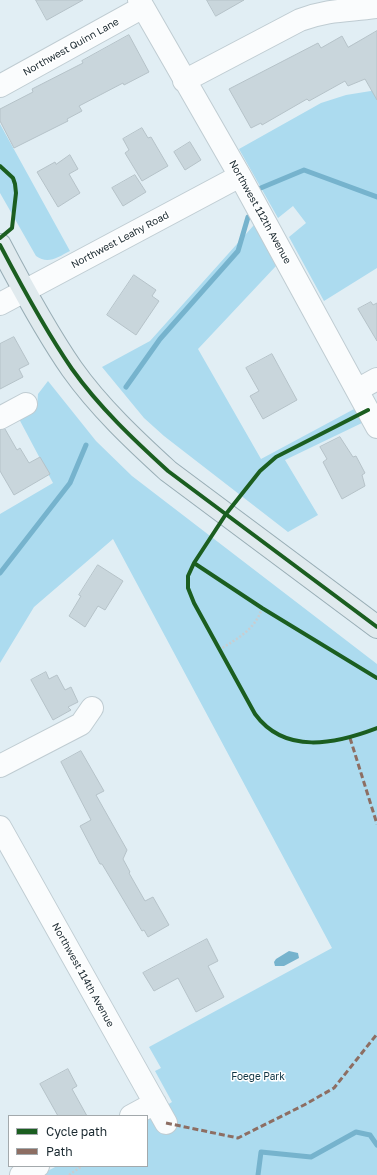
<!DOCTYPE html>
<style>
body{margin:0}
#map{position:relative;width:377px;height:1175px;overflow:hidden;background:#e1eef4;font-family:"Golos Text",sans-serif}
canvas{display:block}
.legend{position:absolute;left:8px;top:1115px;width:140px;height:52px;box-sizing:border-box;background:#fff;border:1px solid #a3a9ac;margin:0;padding:5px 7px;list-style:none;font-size:12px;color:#19282f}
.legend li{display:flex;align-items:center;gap:8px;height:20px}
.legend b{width:20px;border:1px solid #a3a9ac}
</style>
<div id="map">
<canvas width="377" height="1175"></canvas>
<ul class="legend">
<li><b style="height:5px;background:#1b5e20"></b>Cycle path</li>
<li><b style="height:5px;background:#8d6e63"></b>Path</li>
</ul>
</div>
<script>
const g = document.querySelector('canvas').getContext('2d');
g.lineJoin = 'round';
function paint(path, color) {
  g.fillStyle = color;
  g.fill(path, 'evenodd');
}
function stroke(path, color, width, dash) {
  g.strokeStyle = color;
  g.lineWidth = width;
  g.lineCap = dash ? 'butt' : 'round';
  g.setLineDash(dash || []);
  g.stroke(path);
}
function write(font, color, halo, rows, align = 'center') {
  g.font = font + ' "Golos Text",sans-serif';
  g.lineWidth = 3;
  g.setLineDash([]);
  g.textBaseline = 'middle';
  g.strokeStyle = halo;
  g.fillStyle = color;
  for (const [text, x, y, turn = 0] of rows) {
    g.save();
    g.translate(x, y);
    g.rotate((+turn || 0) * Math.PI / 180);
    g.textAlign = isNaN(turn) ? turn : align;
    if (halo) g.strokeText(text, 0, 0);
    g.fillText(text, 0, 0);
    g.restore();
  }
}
const green = new Path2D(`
 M377,90v178l-53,33 -35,-64 17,-14 -13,-17 -15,12 -39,-69 82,-46 25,-8z
 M0,124l70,127c-12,6 -22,14 -34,5l-36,-63z
 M254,225l22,41 -78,83 63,110 95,-51 8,14 -79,38 33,55 -30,17 -124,-96 -20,-18 -42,-51 48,-26z
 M48,381l48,60 36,35 245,188v511h-337l17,-9h90v-49l25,-15 -17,-31 6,-3 -12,-21 183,-99 -219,-409 -79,68 -34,56v-149l53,-31 -35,-66 19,-10 1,-13z`);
const water = new Path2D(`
 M289,951l9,2 1,5 -15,8h-9l-1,-4 2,-3z`);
const stream = new Path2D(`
 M256,190l48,-20 73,27
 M126,387l34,-48 78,-88 10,-34
 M0,573l70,-90 16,-38
 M258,1175l3,-23 50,5 45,-25 14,3 7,10`);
const building = new Path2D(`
 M36,0h47l-36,20z
 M207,0h37l-28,16z
 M377,31v69l-12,-21 -17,7 -3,-5 -36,20 -2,-2 -45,26 -1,-2 -10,5 -22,-39 89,-46 3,5 21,-12 6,11z
 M129,35l20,37 -25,13 -1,-2 -44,23 3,5 -15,8 1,2 -54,27 -14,-27v-12l33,-17 -1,-3 51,-26 -1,-2z
 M142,128l6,10 3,-1 17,29 -26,15 -17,-28 4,-3 -6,-11z
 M190,142l11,18 -16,10 -11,-18z
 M70,155l8,14 -9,5 11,19 -22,14 -21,-35 18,-10 1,2z
 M135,175l11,17 -23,14 -11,-18z
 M134,275l22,15 -4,6 7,5 -23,34 -29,-20z
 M371,302l2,3 4,-2v38l-19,-32z
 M14,337l15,27 -10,5 4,8 -23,12v-45z
 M272,354l25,46 -34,19 -13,-23 9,-5 -13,-23z
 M5,429l12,21 3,-2 9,15 11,-6 10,17 -36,21 -14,-24v-41z
 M340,437l13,20 3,-1 9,17 -3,2 3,11 -23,13 -19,-37 4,-3 -7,-12z
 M98,565l25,16 -18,29 -7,-4 -13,21 -16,-11 12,-20 -2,-1z
 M46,672l3,7 8,-4 8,15 6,-3 7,15 -10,5 3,3 -18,10 -22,-40z
 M81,751l23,40 -8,4 31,55 -4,9 7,13 -1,1 16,28 8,-4 16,28 -21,12 -4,-7 -2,1 -40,-67h-2l-20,-38 11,-6 -30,-58z
 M207,939l11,22 -10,5 16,31 -28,15 -18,-34 -24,13 -11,-18z
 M68,1069l9,17 -5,3 15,27h-29l-18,-32z`);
const path = new Path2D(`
 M219,650c19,-12 36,-20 43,-42
 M69,1175l13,-9`);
const minor = new Path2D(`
 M139,0l101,176 137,251
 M184,81l116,-61c30,-11 48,-9 77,-13
 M0,86l143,-79
 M0,304l240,-128
 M357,390l20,-11
 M0,418l26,-14
 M0,766l81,-42 11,-16
 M0,827l166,296
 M131,1116l24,-13
 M21,1175l17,-9`);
const major = new Path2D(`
 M0,245c22,42 45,85 72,124 27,38 62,71 96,102l209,156`);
const quiet = new Path2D(`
 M350,738l27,86
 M166,1123l72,15 66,-33 30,-17 43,-54`);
const cycleway = new Path2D(`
 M0,166l13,12 2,6 1,9 -4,35 -12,10
 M0,245c22,42 45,85 72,124 27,38 62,71 96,102l209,156
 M368,410l-92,47 -16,14 -34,43 -32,49 -6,13v12l6,15 61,111c30,41 80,30 122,14
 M194,563l68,45 115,70`);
const streetNames = [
 ["Northwest Quinn Lane",71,47,-29],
 ["Northwest 112th Avenue",260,212,61],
 ["Northwest Leahy Road",120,240,-28],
 ["Northwest 114th Avenue",83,975,61]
];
const parkNames = [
 ["Foege Park",258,1077]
];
paint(green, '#acdbef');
paint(water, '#76b3cd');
stroke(stream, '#76b3cd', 5);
paint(building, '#c9d6dc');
stroke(building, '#b5c2c8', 1);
stroke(minor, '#bfccd2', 24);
stroke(major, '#98adb5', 24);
stroke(path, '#c9cdd0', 2.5, [2, 2]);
stroke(minor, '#fafcfd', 22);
stroke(major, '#e0eaee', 22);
stroke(quiet, '#8d6e63', 3, [6, 3]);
stroke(cycleway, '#1b5e20', 4);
write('10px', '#19282f', '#fff', streetNames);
write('10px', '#0f3544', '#fff', parkNames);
</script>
